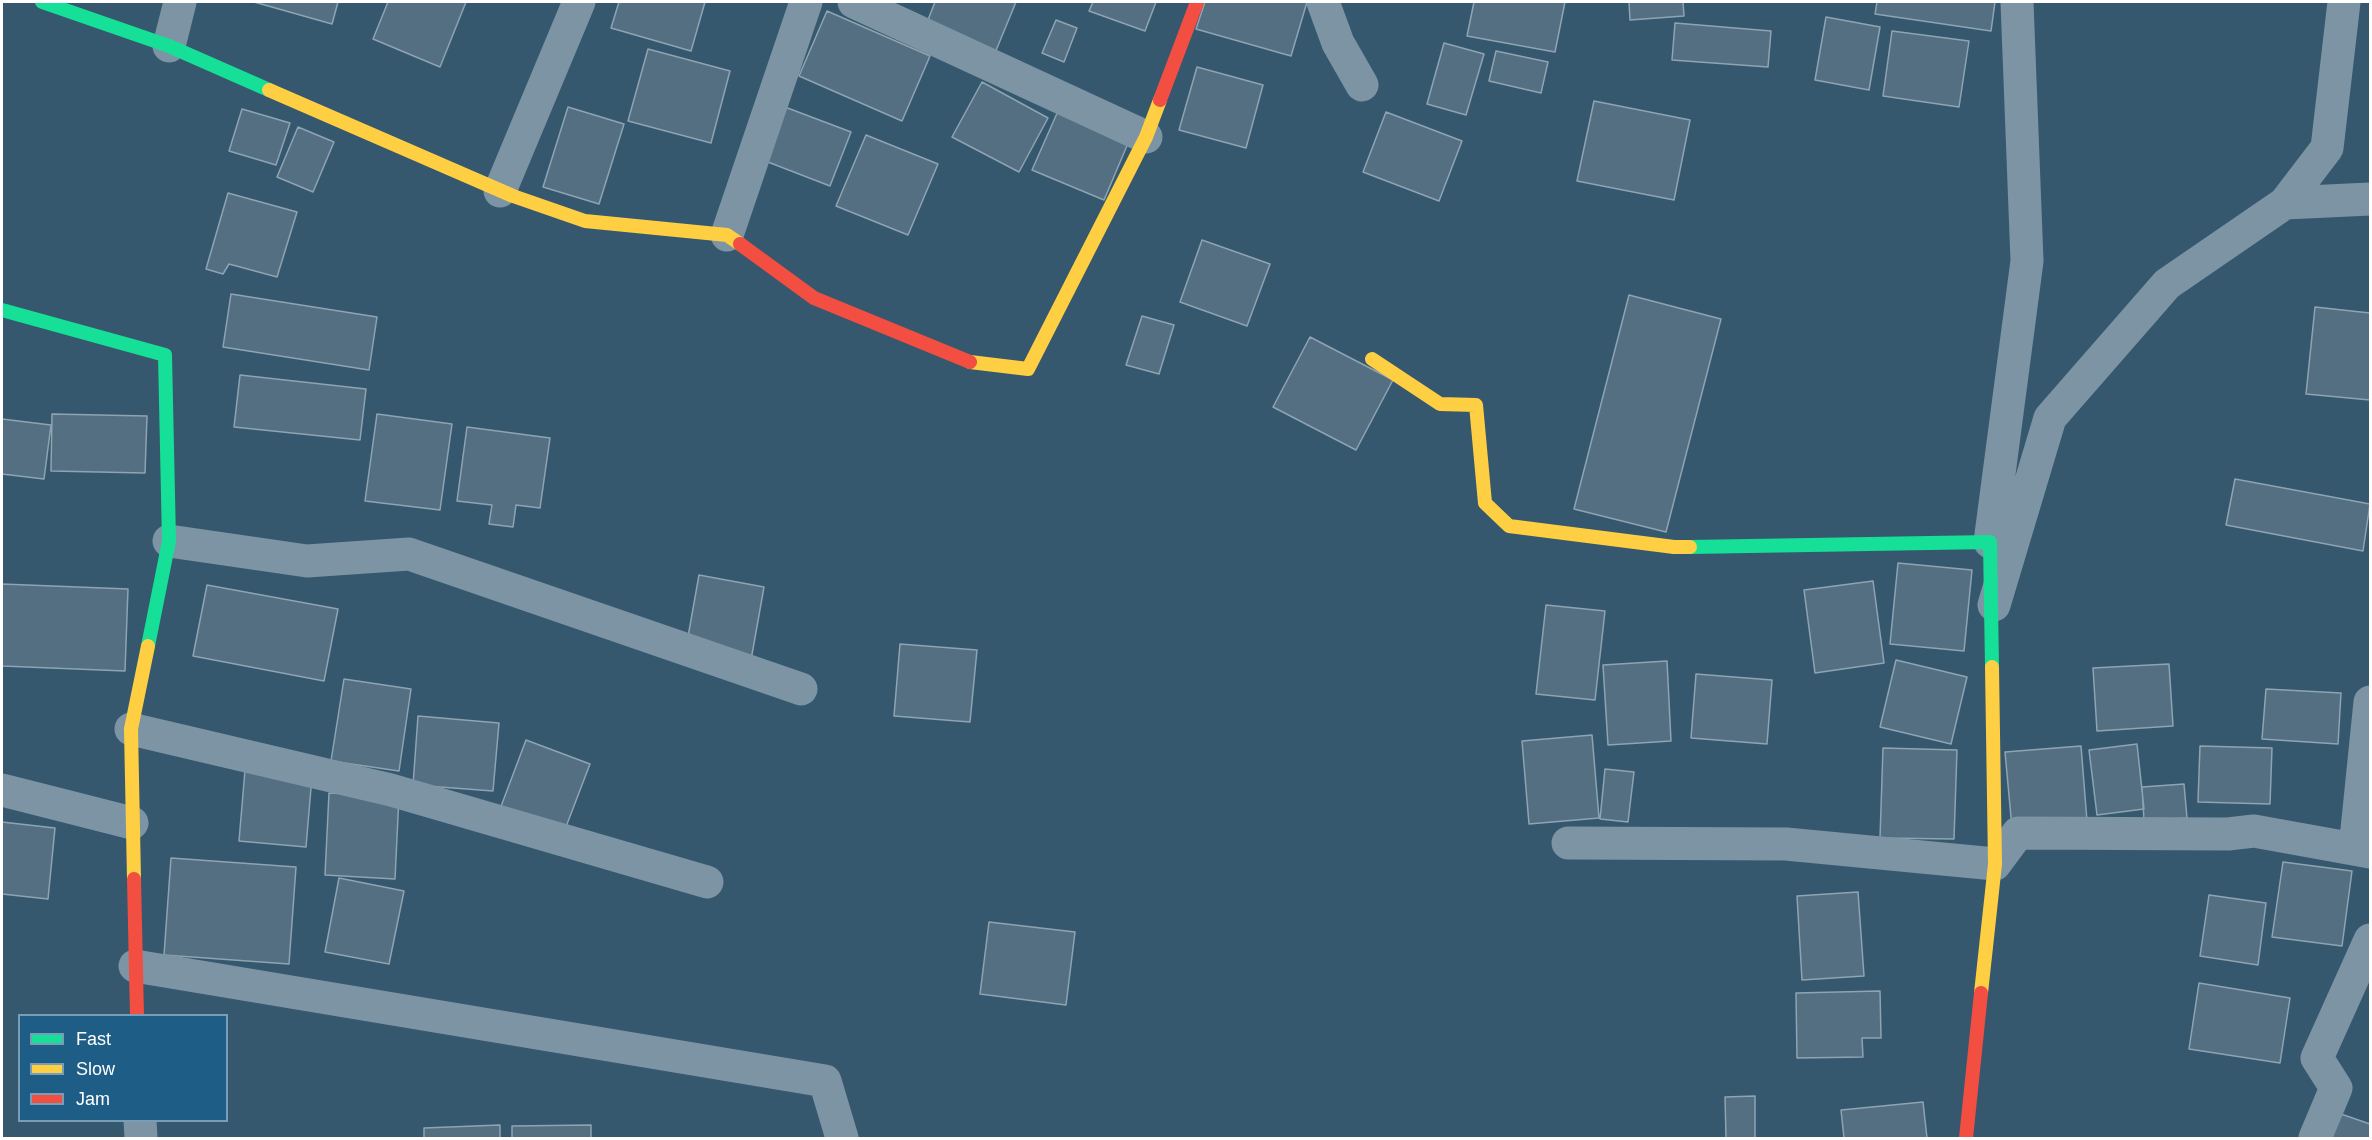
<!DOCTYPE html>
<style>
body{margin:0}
#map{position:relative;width:2372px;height:1140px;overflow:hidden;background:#35586e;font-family:Helvetica,sans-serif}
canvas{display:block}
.frame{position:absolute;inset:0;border:3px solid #fff;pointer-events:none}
.legend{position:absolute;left:18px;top:1014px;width:210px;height:108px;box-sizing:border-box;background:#1d5d86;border:2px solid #779eb6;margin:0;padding:8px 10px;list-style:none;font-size:18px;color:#fff}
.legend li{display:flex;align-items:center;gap:12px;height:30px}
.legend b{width:30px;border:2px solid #779eb6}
</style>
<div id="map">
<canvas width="2372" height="1140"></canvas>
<div class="frame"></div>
<ul class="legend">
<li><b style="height:8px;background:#16e098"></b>Fast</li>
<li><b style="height:8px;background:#ffcf43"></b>Slow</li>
<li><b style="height:8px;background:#f24e42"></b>Jam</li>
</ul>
</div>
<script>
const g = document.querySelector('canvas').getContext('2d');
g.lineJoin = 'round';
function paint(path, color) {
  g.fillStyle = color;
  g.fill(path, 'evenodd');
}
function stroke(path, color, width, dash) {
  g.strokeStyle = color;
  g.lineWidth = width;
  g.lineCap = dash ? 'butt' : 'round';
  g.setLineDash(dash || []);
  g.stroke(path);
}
const building = new Path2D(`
 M254,2h84l-6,22z
 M388,2h78l-26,65 -67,-28z
 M619,2h86l-14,49 -80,-23z
 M935,2h81l-21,51 -69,-28z
 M1093,2h63l-11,29 -56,-20z
 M1205,2h102l-16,54 -95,-27z
 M1474,2h91l-10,50 -88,-16z
 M1629,2h54l1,14 -54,4z
 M1877,2h118l-4,29 -116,-17z
 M827,11l103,45 -28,65 -103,-45z
 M1826,17l54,10 -11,63 -54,-10z
 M1056,20l21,8 -13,34 -22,-9z
 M1675,23l96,8 -3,36 -96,-7z
 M1892,31l77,10 -10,66 -76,-11z
 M1444,43l40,11 -18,61 -39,-11z
 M648,49l82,22 -19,72 -83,-22z
 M1496,51l52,11 -7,31 -52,-12z
 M1197,67l66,18 -17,63 -67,-18z
 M982,82l66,36 -29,54 -67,-35z
 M1594,101l96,19 -16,80 -97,-19z
 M777,104l74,28 -21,54 -75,-29z
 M568,107l56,17 -25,80 -56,-17z
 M242,109l48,14 -14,42 -47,-14z
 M1058,111l71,30 -25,59 -72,-30z
 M1386,112l76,29 -23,60 -76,-29z
 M298,127l36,15 -21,50 -36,-15z
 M866,135l72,29 -30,71 -72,-29z
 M228,193l69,19 -20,65 -48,-13 -6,10 -17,-5z
 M1202,240l68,24 -23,62 -67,-24z
 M231,294l146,23 -8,53 -146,-23z
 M1629,295l92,24 -55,213 -92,-23z
 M2315,307l55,6v87l-64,-6z
 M1142,316l32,9 -15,49 -33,-9z
 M1310,337l83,43 -37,70 -83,-43z
 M240,375l126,14 -6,51 -126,-13z
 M52,414l95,2 -2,57 -94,-2z
 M377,414l75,10 -12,86 -75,-9z
 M2,419l49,6 -7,54 -42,-5z
 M467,427l83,11 -10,70 -24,-3 -3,22 -24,-3 3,-19 -35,-4z
 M2235,479l135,25 -7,47 -137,-26z
 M1898,563l74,7 -8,81 -74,-7z
 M699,575l65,12 -13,73 -65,-12z
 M1873,581l11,82 -69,10 -11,-83z
 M2,584l126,5 -3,82 -123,-5z
 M207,585l131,24 -14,72 -131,-25z
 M1546,605l59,6 -10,89 -59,-6z
 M900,644l77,6 -7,72 -76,-6z
 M1896,660l71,17 -16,67 -71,-17z
 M1667,661l4,80 -63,4 -5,-80z
 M2169,664l4,62 -76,5 -4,-63z
 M1696,674l76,6 -5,64 -76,-6z
 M344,679l67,10 -12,82 -68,-10z
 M2266,689l75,4 -3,51 -76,-5z
 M418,716l81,7 -6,68 -80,-6z
 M1592,735l7,83 -70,6 -7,-83z
 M526,740l64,24 -26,68 -64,-23z
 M2137,744l7,65 -47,6 -8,-65z
 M2081,746l6,75 -75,7 -7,-76z
 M2200,746l72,2 -2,56 -72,-2z
 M1883,748l74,2 -3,89 -74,-1z
 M1605,769l29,3 -6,50 -28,-3z
 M245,770l67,6 -6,71 -67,-6z
 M2184,784l3,34 -43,3 -2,-34z
 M329,793l70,3 -4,83 -70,-4z
 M2,822l53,6 -7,71 -46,-5z
 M171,858l125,9 -7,97 -125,-9z
 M2283,862l69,9 -10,75 -70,-9z
 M339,878l65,13 -15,73 -64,-12z
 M1858,892l6,84 -62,4 -5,-84z
 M2209,895l57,8 -8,62 -58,-9z
 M989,922l86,10 -9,73 -86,-11z
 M2199,983l91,15 -10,65 -91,-14z
 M1880,991l1,47h-19l1,19 -66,1 -1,-65z
 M1755,1096v42h-29l-1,-41z
 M1923,1102l4,36h-83l-3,-28z
 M2338,1113l32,11v14h-41z
 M500,1125v13h-76v-10z
 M591,1125v13h-79v-12z`);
const street = new Path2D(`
 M854,2l292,135
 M1323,2l15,41 24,42
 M169,46l11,-44
 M500,191l79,-189
 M2285,203l42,-55 17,-146
 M727,235l79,-233
 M169,541l138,20 102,-7 392,135
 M1990,542l37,-281 -10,-259
 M1994,605l56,-187 117,-134 118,-81 85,-4
 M131,729l260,61 316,92
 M2,790l130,33
 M1568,843l218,1 209,20 23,-31 210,1 26,-3 116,21
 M2355,849l15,-147
 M135,966l690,115 17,57
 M140,1120l1,18
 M2315,1138l21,-50 -19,-30 53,-118`);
const fast = new Path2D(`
 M42,2l127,44 100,44
 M2,310l163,45 4,186 -21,105
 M1690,547l300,-5 2,125`);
const slow = new Path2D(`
 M269,90l244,106 72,25 142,14 13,9
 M1372,359l68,45 36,1 9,98 24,23 165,21h16
 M970,362l58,7 118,-232 14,-37
 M134,879l-3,-150 17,-83
 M1981,993l14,-129 -3,-197`);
const jam = new Path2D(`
 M1160,100l37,-98
 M740,244l74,54 156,64
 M134,879l3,137
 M1966,1138l15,-145`);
paint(building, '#536f81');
stroke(building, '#8fa4b2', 1.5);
stroke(street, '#7c94a4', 33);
stroke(fast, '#16e098', 14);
stroke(slow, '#ffcf43', 14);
stroke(jam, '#f24e42', 14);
</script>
